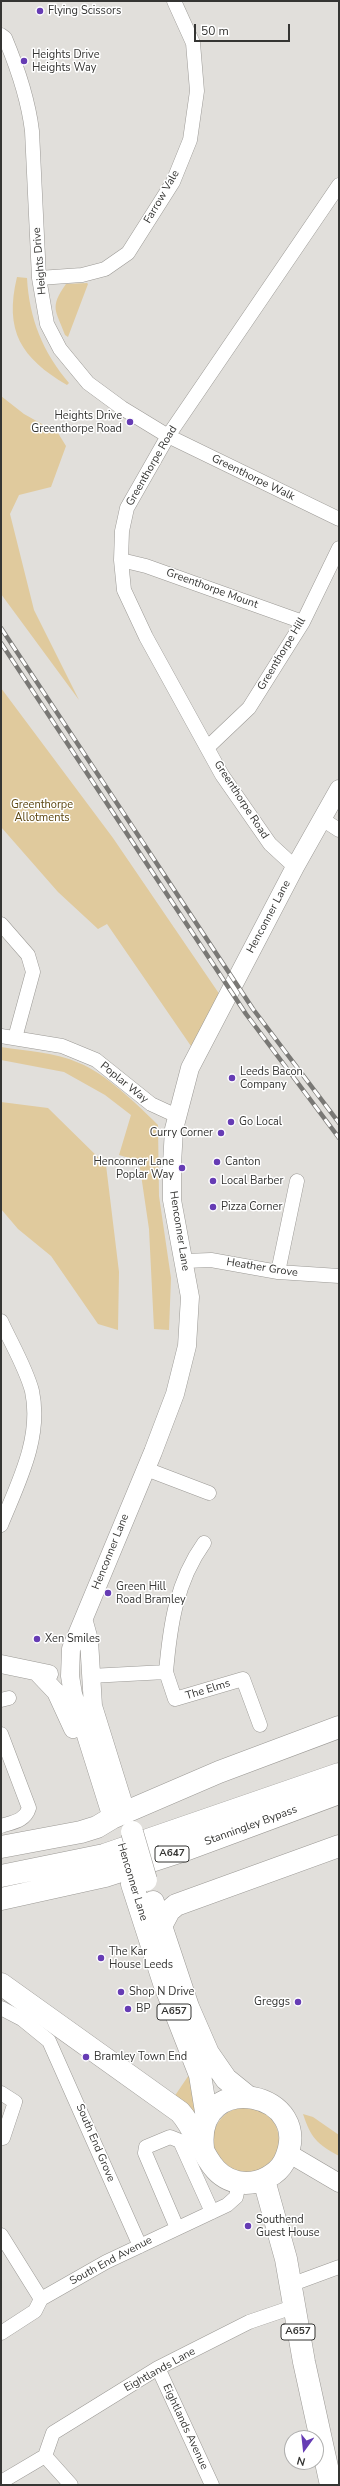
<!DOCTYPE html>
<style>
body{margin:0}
#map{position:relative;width:340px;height:2486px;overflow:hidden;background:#e1dfdb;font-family:"Nunito Sans",sans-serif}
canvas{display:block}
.frame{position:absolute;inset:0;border:2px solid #353533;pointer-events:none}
.north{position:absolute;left:284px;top:2430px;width:40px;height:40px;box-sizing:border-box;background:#fff;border:1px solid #aeaead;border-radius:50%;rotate:195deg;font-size:11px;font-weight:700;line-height:16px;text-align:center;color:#353533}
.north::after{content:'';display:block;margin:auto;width:14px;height:18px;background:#663cb4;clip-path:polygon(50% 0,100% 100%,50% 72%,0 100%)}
.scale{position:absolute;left:194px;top:24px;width:96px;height:18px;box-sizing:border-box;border:2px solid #353533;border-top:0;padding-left:5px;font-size:12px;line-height:14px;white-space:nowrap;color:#353533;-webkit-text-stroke:3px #fff;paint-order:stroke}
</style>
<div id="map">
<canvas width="340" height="2486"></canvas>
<div class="frame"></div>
<div class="north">N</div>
<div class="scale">50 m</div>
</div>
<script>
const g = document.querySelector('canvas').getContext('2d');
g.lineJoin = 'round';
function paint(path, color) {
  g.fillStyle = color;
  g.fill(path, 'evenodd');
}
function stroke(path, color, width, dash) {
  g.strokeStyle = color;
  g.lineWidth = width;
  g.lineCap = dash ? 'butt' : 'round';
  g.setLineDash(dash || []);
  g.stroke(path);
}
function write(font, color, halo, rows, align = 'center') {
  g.font = font + ' "Nunito Sans",sans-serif';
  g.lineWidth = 3;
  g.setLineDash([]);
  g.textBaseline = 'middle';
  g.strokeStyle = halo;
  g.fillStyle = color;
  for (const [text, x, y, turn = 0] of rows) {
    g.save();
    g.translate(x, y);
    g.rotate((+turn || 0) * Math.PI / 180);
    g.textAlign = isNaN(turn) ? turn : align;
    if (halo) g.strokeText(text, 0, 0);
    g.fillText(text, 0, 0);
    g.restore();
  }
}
const green = new Path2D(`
 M17,277l10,1c2,40 16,75 42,105l-2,2c-46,-27 -63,-54 -50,-108z
 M87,283l1,1 -20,53 -3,-2c-9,-25 -16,-27 1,-51z
 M1,396l23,18 34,19 8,13 -15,41 -32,8 -9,19 24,96 45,90 -78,-106z
 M1,688l112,150 107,157 -27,54 -86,-125 -9,5 -40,-37 -57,-65z
 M1,1047c26,4 54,5 78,16 26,10 59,42 79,62l1,71 12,82 -2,52 -15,-1 -5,-100 -10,-68 -20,-6 12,-40 -26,-20 -41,-23 -63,-12z
 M1,1102l47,6 58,57 13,107 -1,58 -20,-6 -47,-68 -33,-27 -17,-20z
 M193,2069l2,46 -21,-18z
 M213 2140a33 33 0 1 1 66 0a33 33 0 1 1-66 0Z
 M303,2114l10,3 26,18v21c-22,-12 -28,-18 -36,-42z`);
const minor = new Path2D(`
 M1,35l4,3c13,31 23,60 27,93l7,147 8,46 13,25 28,34 34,25 46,28 171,83
 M39,278l43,-3 23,-6 23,-16 45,-71 17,-42 7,-49 -4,-48 -19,-42
 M121,560l25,6 157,56
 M208,747l41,-39 54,-86 36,-74
 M322,819l17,11
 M295,867l-25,-23 -48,-69 -76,-138 -22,-47 -3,-30 1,-29 5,-23 41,-72 171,-251
 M1,924l27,31 5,17 -18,66
 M1,1036l61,10 34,14 55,44 26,12
 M185,1261l26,-1 67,12 61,4
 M278,1272l19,-91
 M1,1321c10,22 25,47 31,70 10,47 -14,92 -31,134
 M146,1469l63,24
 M166,1672c4,-46 10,-90 38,-129
 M90,1676l76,-4 9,27 68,-20 17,46
 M1,1700l8,-2
 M1,1734l28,74c-4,13 -16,14 -28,18
 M1,2008l21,11 27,22 91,205
 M1,2093l14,9 -12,36
 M177,2228l-32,-75 1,-6 24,-10 10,4 32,71
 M1,2235l40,64 65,-37 121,-57 9,-8 3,-14
 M290,2285l49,-18
 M1,2333l34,-22 6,-12
 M158,2368l54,117
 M45,2456l8,-23 105,-65 91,-46 44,-15
 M45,2456l26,29
 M1,2482l44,-26`);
const tertiary = new Path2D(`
 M84,1622l5,18 4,66 33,106
 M1,1664l48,10
 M38,1673l18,19 17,37
 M112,1818l-39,-124 -3,-18 1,-27 82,-197 22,-58 12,-48 3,-49 -18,-97v-36l2,-35 16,-61 105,-201 44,-78
 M288,2153l51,30`);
const primary = new Path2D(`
 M1,1847l80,-15 16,-5 15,-9 107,-46 120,-45
 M1,1876l103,-21 235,-81
 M132,1884l32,99 36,92 7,43
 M1,1899l104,-23 80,-26 154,-57
 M153,1902l35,105 20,46 18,26 21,17
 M161,1926l8,-15 7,-6 163,-59
 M1,1984l179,128c23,25 25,70 66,71 14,0 31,-8 38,-21 35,-71 -90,-95 -81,-14
 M264,2180l22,79 18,103 27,123`);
const rail = new Path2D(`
 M1,628l252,381 86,114
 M1,643l245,371 93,124`);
const primaryBridge = new Path2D(`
 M132,1832l14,48`);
const markers = [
 [40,11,4,"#663cb4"],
 [24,61,4,"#663cb4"],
 [130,422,4,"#663cb4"],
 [232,1078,4,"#663cb4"],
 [231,1122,4,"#663cb4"],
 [221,1133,4,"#663cb4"],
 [217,1162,4,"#663cb4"],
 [182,1168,4,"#663cb4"],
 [213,1181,4,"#663cb4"],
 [213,1207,4,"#663cb4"],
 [108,1593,4,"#663cb4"],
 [37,1639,4,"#663cb4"],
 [101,1958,4,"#663cb4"],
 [121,1992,4,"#663cb4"],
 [298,2002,4,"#663cb4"],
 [128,2009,4,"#663cb4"],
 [86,2057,4,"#663cb4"],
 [248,2226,4,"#663cb4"]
];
const shields = [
 [172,1854,34],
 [174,2012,34],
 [298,2332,34]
];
const shieldNames = [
 ["A647",172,1854],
 ["A657",174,2012],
 ["A657",298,2332]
];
const poiNames = [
 ["Flying Scissors",48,11],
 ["Heights Drive",32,55],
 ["Heights Way",32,68],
 ["Heights Drive",122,416,"right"],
 ["Greenthorpe Road",122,429,"right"],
 ["Leeds Bacon",240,1072],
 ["Company",240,1085],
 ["Go Local",239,1122],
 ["Curry Corner",213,1133,"right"],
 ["Henconner Lane",174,1162,"right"],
 ["Poplar Way",174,1175,"right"],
 ["Canton",225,1162],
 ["Local Barber",221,1181],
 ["Pizza Corner",221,1207],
 ["Green Hill",116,1587],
 ["Road Bramley",116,1600],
 ["Xen Smiles",45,1639],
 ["The Kar",109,1952],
 ["House Leeds",109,1965],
 ["Shop N Drive",129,1992],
 ["Greggs",290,2002,"right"],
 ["BP",136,2009],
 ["Bramley Town End",94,2057],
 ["Southend",256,2220],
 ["Guest House",256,2233]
];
const streetNames = [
 ["Farrow Vale",162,197,-60],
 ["Heights Drive",40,261,-95],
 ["Greenthorpe Road",152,466,-60],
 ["Greenthorpe Walk",253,478,26],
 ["Greenthorpe Mount",212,589,20],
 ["Greenthorpe Hill",282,654,-59],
 ["Greenthorpe Road",241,800,57],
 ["Henconner Lane",269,917,-62],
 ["Poplar Way",124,1083,39],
 ["Henconner Lane",179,1231,81],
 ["Heather Grove",262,1268,9],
 ["Henconner Lane",111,1552,-68],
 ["The Elms",208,1690,-17],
 ["Stanningley Bypass",251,1826,-20],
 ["Henconner Lane",132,1882,73],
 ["South End Grove",95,2143,67],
 ["South End Avenue",111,2261,-28],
 ["Eightlands Lane",160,2370,-29],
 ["Eightlands Avenue",185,2427,65]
];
const parkNames = [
 ["Greenthorpe",42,805],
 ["Allotments",42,818]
];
paint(green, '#e0ca9d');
stroke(minor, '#9b9995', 15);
stroke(tertiary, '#9b9995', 19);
stroke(primary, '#9b9995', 23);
stroke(minor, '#fff', 14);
stroke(tertiary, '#fff', 18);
stroke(primary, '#fff', 22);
stroke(rail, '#797875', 4.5);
stroke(rail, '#fff', 3, [9]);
stroke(primaryBridge, '#9b9995', 23, []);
stroke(primaryBridge, '#fff', 22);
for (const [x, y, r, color] of markers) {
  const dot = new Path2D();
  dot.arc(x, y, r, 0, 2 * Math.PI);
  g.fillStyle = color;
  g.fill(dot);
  stroke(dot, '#fff', 1.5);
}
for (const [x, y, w] of shields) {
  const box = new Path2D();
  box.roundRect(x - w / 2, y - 8, w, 16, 3);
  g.fillStyle = '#fff';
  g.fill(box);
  stroke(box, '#353533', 1);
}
write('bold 10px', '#353533', null, shieldNames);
write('11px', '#353533', '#fff', poiNames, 'left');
write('11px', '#353533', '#fff', streetNames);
write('11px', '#5c4610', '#fff', parkNames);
</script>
